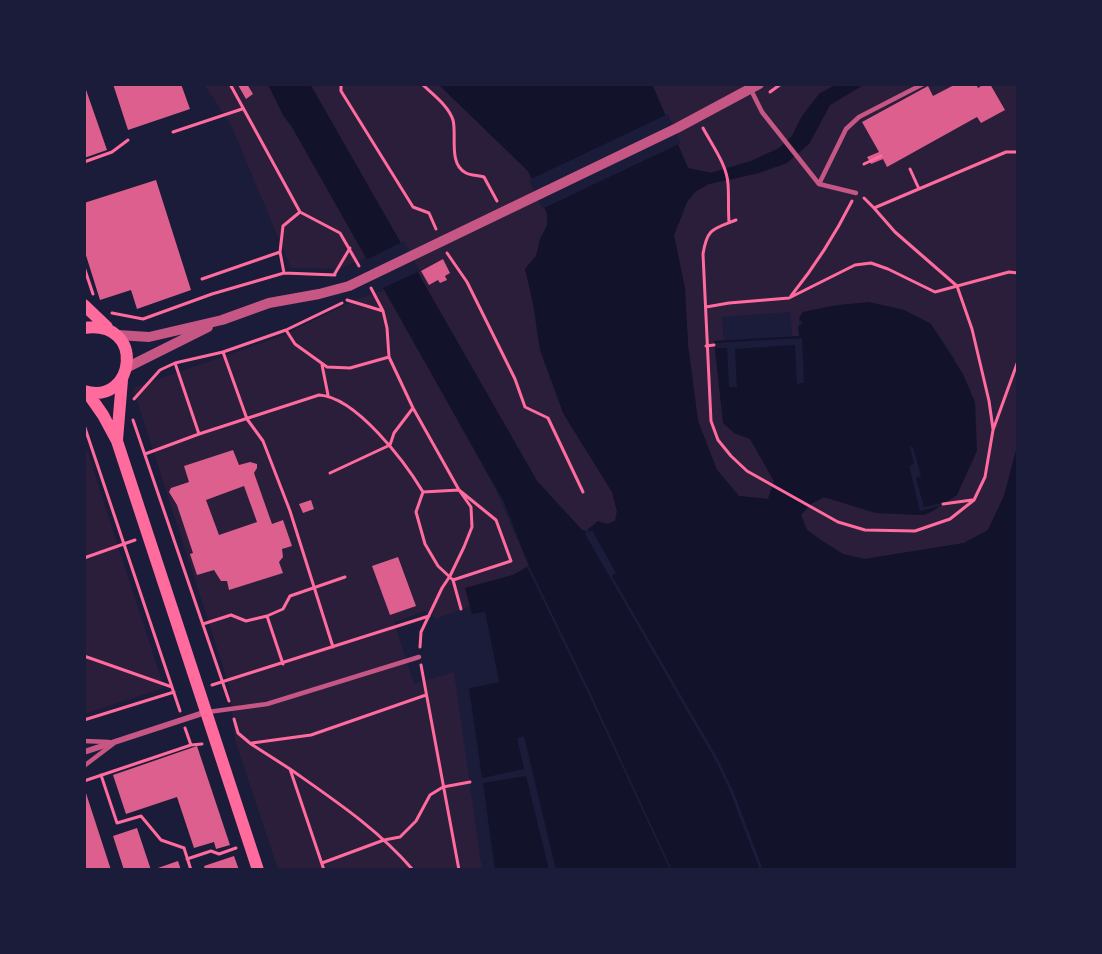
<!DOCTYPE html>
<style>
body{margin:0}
#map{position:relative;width:1102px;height:954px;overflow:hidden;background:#1b1b3a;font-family:"Work Sans",sans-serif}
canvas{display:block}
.frame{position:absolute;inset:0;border:86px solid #1b1b3a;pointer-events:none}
</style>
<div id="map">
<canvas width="1102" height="954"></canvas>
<div class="frame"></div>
</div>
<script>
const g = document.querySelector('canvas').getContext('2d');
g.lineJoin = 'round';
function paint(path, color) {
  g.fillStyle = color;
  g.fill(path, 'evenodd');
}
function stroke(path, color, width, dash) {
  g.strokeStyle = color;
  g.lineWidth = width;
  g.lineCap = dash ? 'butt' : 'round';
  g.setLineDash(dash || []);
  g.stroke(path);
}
const green = new Path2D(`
 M204,84h64l15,31 9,12 74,130 -26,12 -49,-1 -60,-143z
 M310,84h128l90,87 23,40 -15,45 -11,13 38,144 49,79 5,19 -1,10 -9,4 -9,-3 -12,9 -4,-1 -45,-49z
 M652,84h185l-18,10 -17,22 -10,20 -13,13 -28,12 -40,12 -23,-5z
 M865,84h153v359l-14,53 -16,34 -24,13 -99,16 -22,-5 -19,-12 -17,-12 -6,-15 10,-11 13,-7 52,16 48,2 33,-20 -2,-136 -24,-35 -27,-14 -66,-5 -35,7 -4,6v18h-7l-2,-24 -68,5 2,24h-9l19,92 16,5 24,43 -6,18 -29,-3 -22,-26 -19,-49 -10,-76 -3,-56 -11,-54 13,-33 9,-11 13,-7 50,-11 50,-29 21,-39z
 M385,290l110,198 34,78 -16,9 -47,13 4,18 -34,13 -11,-8 -31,11 20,62 40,-12 28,198h-204l-43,-130 -6,-55 -96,-297 151,-53 71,-35z
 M84,441l80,247 -80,26z`);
const water = new Path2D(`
 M268,84h42l227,397 45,49 4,1 12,-10 9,3 8,-3 2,-10 -5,-19 -49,-79 -23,-63 -7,-46 -8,-35 11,-13 4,-17 7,-13v-12l-19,-43 -90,-87h214l36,84 23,5 40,-12 28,-13 13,-12 10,-20 17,-22 18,-10h28l-35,21 -21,39 -22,19 -28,10 -50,11 -13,7 -9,11 -13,33 11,54 3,56 10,76 19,49 22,26 29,3 6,-18 -24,-42 -16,-6 -11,-10 -9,-82 85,-5 -1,-9 5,-4 -4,-5 4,-6 35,-7 31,-3 35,8 27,14 32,50 12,28 2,49 -20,44 -24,16 -9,4 -48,-2 -52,-16 -13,7 -10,11 6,15 17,12 19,12 22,5 99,-16 24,-13 16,-34 14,-53v427h-523l-26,-182 30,-6 -14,-70 -13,2 -7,-26 48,-13 16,-9 -25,-64 -212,-375 -9,-12z`);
const pier = new Path2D(`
 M668,114l13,29 -139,66 -13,-29z
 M404,241l16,30 -39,18 -17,-28z
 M802,338l2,45 -7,1 -2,-39 -60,4 2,38h-8l-2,-39h-12l-1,-5z
 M910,447h3l8,29 -5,2 8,29 21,-5 -5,4 -20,5 -11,-45 5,-2z
 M588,529l1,3 3,-2 24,43 -4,3 107,185 15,32 29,77h-3l-31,-81 -12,-26 -132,-229z
 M529,566l61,126 82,178h-2l-82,-177 -61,-126z
 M485,612l14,70 -30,6 13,90 42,-9 -7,-31 7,-2 32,134h-7l-23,-94 -43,7 12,87h-1l-27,-184 29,-6 -13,-65 -10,2 -1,-3z`);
const building = new Path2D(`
 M84,84l23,66 -23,8z
 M113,84h68l9,25 -62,21z
 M247,84l6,10 -7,5 -8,-14z
 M956,84h20l2,4 6,-4h6l15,26 -24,13 -4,-6 -90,50 -4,-8 -12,5 -4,-7 12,-5 -17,-30 66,-36 5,10z
 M156,180l35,110 -54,19 -6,-19 -31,10 -16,-51v-46z
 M443,259l7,14 -5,3 2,4 -7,3 -2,-3 -9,5 -8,-14z
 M233,450l6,15 11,-3 7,2v4l-3,5 18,51 11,-4 9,26 -10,3 1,8 -4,5 4,11 -54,17 -2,-9h-6l-7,-11 -17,5 -7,-21 3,-1 -16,-48 -8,-13 2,-4 18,-6 -5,-16zM244,486l13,36 -38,13 -13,-35z
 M311,500l3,9 -11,4 -4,-9z
 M398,557l18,49 -26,9 -18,-49z
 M197,746l33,99 -14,4 -2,-7 -20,6 -17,-51 -51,17 -13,-39z
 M84,787l27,83h-27z
 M137,828l14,42h-27l-11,-34z
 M234,856l5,14h-34l-1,-4z
 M178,861l3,9h-29z`);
const path = new Path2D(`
 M230,84l70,128 40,21 19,33
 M341,84v7l72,116 16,6 7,16
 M422,84c10,10 26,21 31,36 4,15 -5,44 13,53 5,3 13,2 18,4l13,24
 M770,92l11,-8
 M703,128c9,17 24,37 25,56 1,13 0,25 1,38
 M173,132l69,-23
 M84,162l28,-10 16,-12
 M864,164l17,-8
 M910,169l9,20
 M864,198l10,10 132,-56h12
 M874,208l21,24 62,54 15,43 17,72 4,28
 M736,220c-23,9 -29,8 -33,34l8,167 7,19 13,16 16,15 91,51 27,8 50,1 35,-12 24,-19 11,-23 8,-47 25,-69
 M447,253l20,29 48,97 10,28 23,11 35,74
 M84,267l9,27
 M284,273l-4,-21 3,-26 17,-14
 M334,275l16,-27
 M202,279l78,-27
 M371,288l12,23 4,17 2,29 24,51 46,82 12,17 1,20 -8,20 -14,29 -8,12 -21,44 -1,15
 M791,296c24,-30 44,-61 61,-95
 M347,300l36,11
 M706,307l23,-4 60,-5 66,-33 16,-2 17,6 47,23 74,-20 9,1
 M112,313l31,6 69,-25 72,-21 51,2
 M286,330l9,14 32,23 23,1 39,-11
 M706,346l8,-1
 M223,352l24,67 16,22 27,70 43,136
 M175,363l24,71
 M322,365l6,30
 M134,399l26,-29 15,-7 48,-11 63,-22 56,-27
 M133,420l96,281
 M84,425l96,286
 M145,454l54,-20 120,-39c37,2 86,67 104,97l-7,20 9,32 13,22 15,14 58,-19 -15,-41 -37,-30 -36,2
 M330,473l60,-28 4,-12 19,-25
 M943,504l29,-4
 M84,558l51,-18
 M453,580l8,29
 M267,616l16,-7 7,-13 55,-19
 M203,624l28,-9 15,6 21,-5 16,48
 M84,656l88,31
 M421,665l38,205
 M212,685l217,-69
 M234,719l4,14 13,11 39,25 34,101
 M84,720l90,-28
 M185,728l6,17
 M252,743l59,-8 115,-40
 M290,769c44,31 88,60 123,101
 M101,775l16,48 24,-7 20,24 23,8 7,22
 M84,781l107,-36 11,-1
 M187,859l24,-8 8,3 17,-6
 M322,863l62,-23 16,-3 16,-16 14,-26 13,-8 27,-5`);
const service = new Path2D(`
 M750,88l12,24 57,72 37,9
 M819,184l27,-55 13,-12 64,-33
 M208,712l59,-8 152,-47
 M84,741l25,1
 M84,766l29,-22`);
const minor = new Path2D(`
 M84,752l122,-40`);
const tertiary = new Path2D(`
 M118,335l31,2 73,-17 47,-17 50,-9 30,-8 328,-158 82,-44
 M126,368l82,-41`);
const secondary = new Path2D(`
 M84,305l23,22
 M84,328c63,-9 51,79 0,63
 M87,392l16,23 14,26 141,429
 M117,440l5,-60`);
paint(green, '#2a1e3b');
paint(water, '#12122b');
paint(pier, '#1b1b3a');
paint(building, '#dd5f8e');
stroke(path, '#ff6b9d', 3);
stroke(service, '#c65784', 4.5);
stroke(minor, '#c65784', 6);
stroke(tertiary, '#c65784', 10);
stroke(secondary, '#ff6b9d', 12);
</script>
